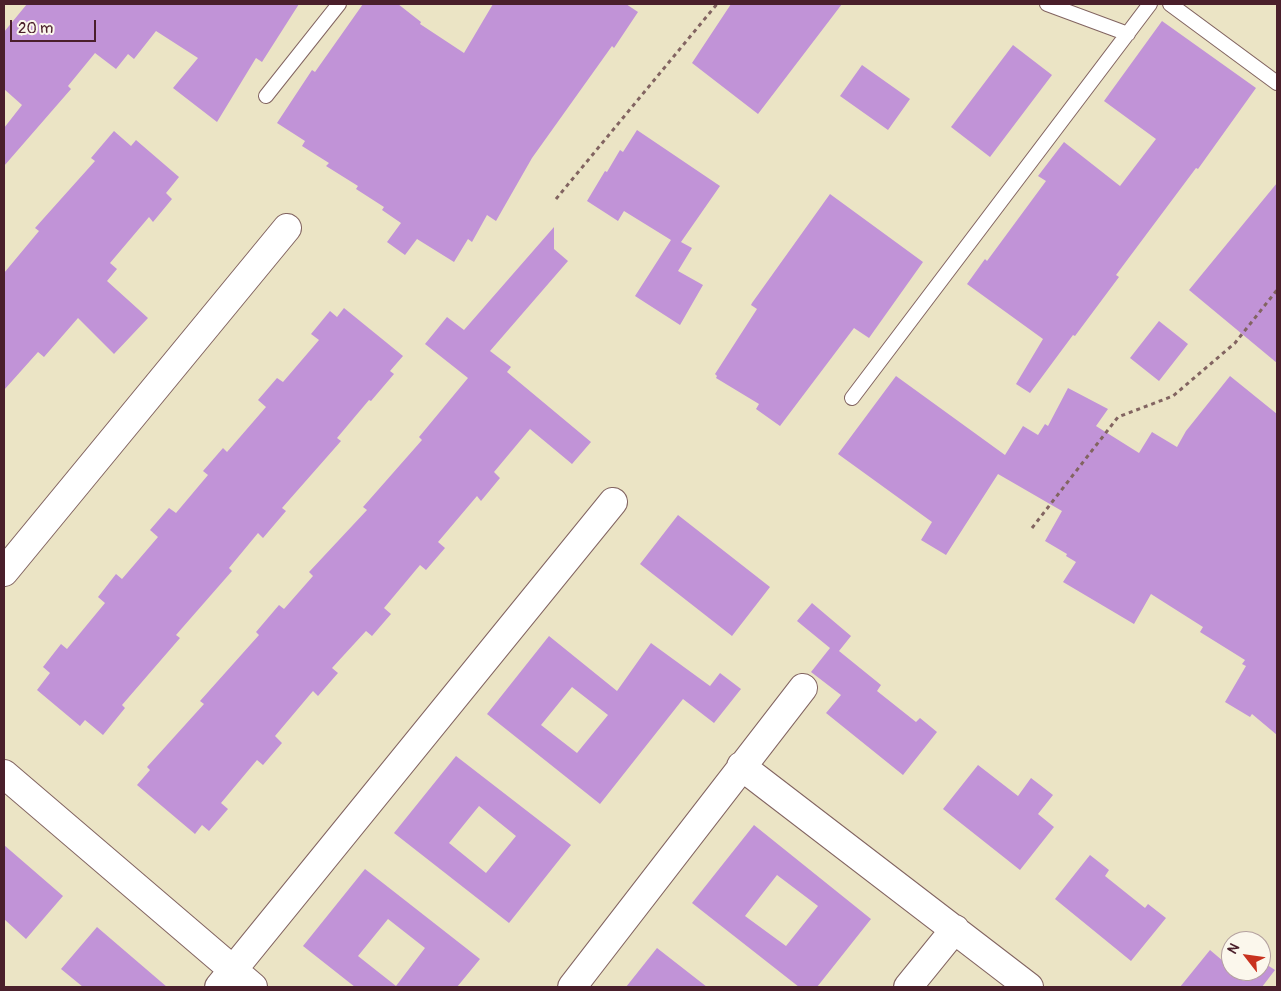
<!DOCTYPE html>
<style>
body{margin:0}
#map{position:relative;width:1281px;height:991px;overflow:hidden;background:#ebe4c5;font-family:Pangolin,sans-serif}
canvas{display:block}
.frame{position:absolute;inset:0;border:5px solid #4a1f2b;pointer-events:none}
.north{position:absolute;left:1221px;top:931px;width:50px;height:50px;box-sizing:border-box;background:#fbf7ec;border:1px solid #b4a19f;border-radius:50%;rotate:300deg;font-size:14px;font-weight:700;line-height:20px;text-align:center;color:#4a1f2b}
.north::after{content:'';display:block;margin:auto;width:18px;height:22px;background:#c8321e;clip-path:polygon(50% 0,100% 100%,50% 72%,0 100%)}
.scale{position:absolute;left:10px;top:20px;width:86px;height:22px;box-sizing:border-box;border:2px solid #4a1f2b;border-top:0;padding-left:6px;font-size:15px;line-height:18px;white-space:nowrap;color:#4a1f2b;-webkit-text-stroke:4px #fbf7ec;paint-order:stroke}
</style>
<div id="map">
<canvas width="1281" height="991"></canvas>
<div class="frame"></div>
<div class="north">N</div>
<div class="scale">20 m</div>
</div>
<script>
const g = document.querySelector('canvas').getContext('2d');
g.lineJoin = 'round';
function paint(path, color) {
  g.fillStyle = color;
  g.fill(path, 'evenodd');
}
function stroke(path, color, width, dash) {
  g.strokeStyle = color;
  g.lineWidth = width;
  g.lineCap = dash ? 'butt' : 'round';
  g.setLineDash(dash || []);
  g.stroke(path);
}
const building = new Path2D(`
 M27,4h272l-37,58 -6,-4 -39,64 -44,-34 25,-30 -42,-27 -22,28 -6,-5 -12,15 -21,-16 -27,33 3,3 -67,77v-38l18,-23 -18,-16v-57z
 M363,4h35l23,18 -1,2 44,29 29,-49h133l12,8 -24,36 -2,-2 -80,112 -36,63 -9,-6 -15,27 -4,-3 -14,23 -37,-23 -12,16 -18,-13 14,-19 -19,-13 2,-3 -28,-18 2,-3 -32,-20 3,-3 -27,-17 3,-5 -28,-18 35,-53 3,2z
 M731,4h111l-84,110 -66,-51z
 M1162,21l94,67 -58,81 -2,-1 -80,107 3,2 -44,59 -2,-1 -43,58 -14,-9 27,-45 -76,-55 18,-25 2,2 59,-80 -8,-5 26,-34 56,44 36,-47 -52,-38z
 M1013,45l39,30 -62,82 -39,-30z
 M862,65l48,34 -22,31 -48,-34z
 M637,130l83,56 -39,56 11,6 -14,23 25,14 -23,40 -45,-29 36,-56 -47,-29 -6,10 -31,-20 18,-30 2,1 13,-22 3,2z
 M114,131l17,15 5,-6 43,37 -13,16 6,6 -19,23 -4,-5 -39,46 7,6 -10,12 41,37 -34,36 -36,-36 -34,39 -6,-5 -34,38v-117l35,-42 -4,-3 60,-67 -4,-3z
 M1277,183v180l-88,-73z
 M830,194l93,68 -54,76 -15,-10 -74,98 -24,-17 3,-5 -43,-26 1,-2 -2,-2 42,-65 -6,-4 1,-2z
 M554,227v22l14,12 -78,90 21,16 -4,5 84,70 -19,22 -42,-35 -36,43 6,6 -19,23 -4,-5 -39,46 7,6 -19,22 -6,-5 -36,43 7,6 -19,22 -6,-5 -34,37 6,5 -20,23 -5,-5 -38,45 7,7 -19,22 -6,-5 -36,43 7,6 -19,22 -7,-6 -7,9 -58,-49 13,-15 -3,-3 57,-63 -4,-3 59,-66 -3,-3 23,-27 5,4 29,-33 -4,-4 58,-62 -4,-3 59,-67 -3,-3 49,-59 -43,-34 22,-27 17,13z
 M344,308l59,48 -13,15 4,3 -23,27 -2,-1 -32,38 4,3 -59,67 4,3 -23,27 -5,-5 -29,35 3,3 -56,64 4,3 -58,67 3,3 -22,27 -18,-15 -5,6 -43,-36 13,-17 -7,-6 18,-23 6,5 38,-46 -7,-6 18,-23 6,5 36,-42 -8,-7 19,-22 7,5 32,-38 -5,-4 20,-23 4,4 39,-45 -8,-7 19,-22 6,4 36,-42 -8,-6 19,-23 7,6z
 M1159,321l29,23 -29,37 -29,-23z
 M896,376l109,79 18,-29 15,9 7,-11 3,2 20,-38 40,21 -12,17 43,27 13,-21 25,15 9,-16 44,-55 47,38v321l-25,-21 -2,3 -25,-15 21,-36 -4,-2 3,-4 -45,-28 3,-5 -52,-33 -17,30 -71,-42 13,-20 -10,-6 1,-2 -22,-13 17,-30 -64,-37 -52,81 -25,-15 11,-18 -94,-68z
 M678,515l92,72 -38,49 -92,-72z
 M812,603l39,33 -12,15 42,34 -4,6 39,31 4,-4 17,14 -34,43 -77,-62 15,-18 -30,-23 19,-24 -33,-27z
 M549,636l68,55 34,-48 59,43 10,-13 21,16 -27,34 -31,-24 -83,105 -113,-90zM572,687l36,28 -31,38 -36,-28z
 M456,756l115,89 -62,78 -115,-90zM479,806l37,30 -30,37 -37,-30z
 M978,765l40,31 13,-18 22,17 -15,19 16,13 -34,43 -77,-61z
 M754,825l117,94 -54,68h-18l-107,-84zM777,875l41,31 -32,40 -41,-30z
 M4,845l59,51 -37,43 -22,-20z
 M1090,855l19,15 -4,6 40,32 3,-4 18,14 -35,43 -76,-62z
 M365,869l115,90 -23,28h-102l-52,-41zM388,919l37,29 -29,38 -38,-30z
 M97,927l70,60h-84l-22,-18z
 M657,948l50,39h-81z
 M1210,950l13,11 8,-11v21h30v-10l14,9 -13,17h-82z`);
const path = new Path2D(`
 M556,199l161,-195
 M1032,528l86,-111 55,-21 62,-53 42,-53`);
const lane = new Path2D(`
 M1047,4l81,30
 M1170,4l107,79
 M266,96l73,-92
 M852,398l298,-394`);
const street = new Path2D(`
 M4,572l283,-344
 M741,766l288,221
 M4,774l249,213
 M219,987l394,-485
 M572,987l231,-299
 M908,987l47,-58`);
paint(building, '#c193d7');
stroke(lane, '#826461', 16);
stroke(street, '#826461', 30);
stroke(path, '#826461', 3, [4, 4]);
stroke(lane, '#fff', 14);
stroke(street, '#fff', 28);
</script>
